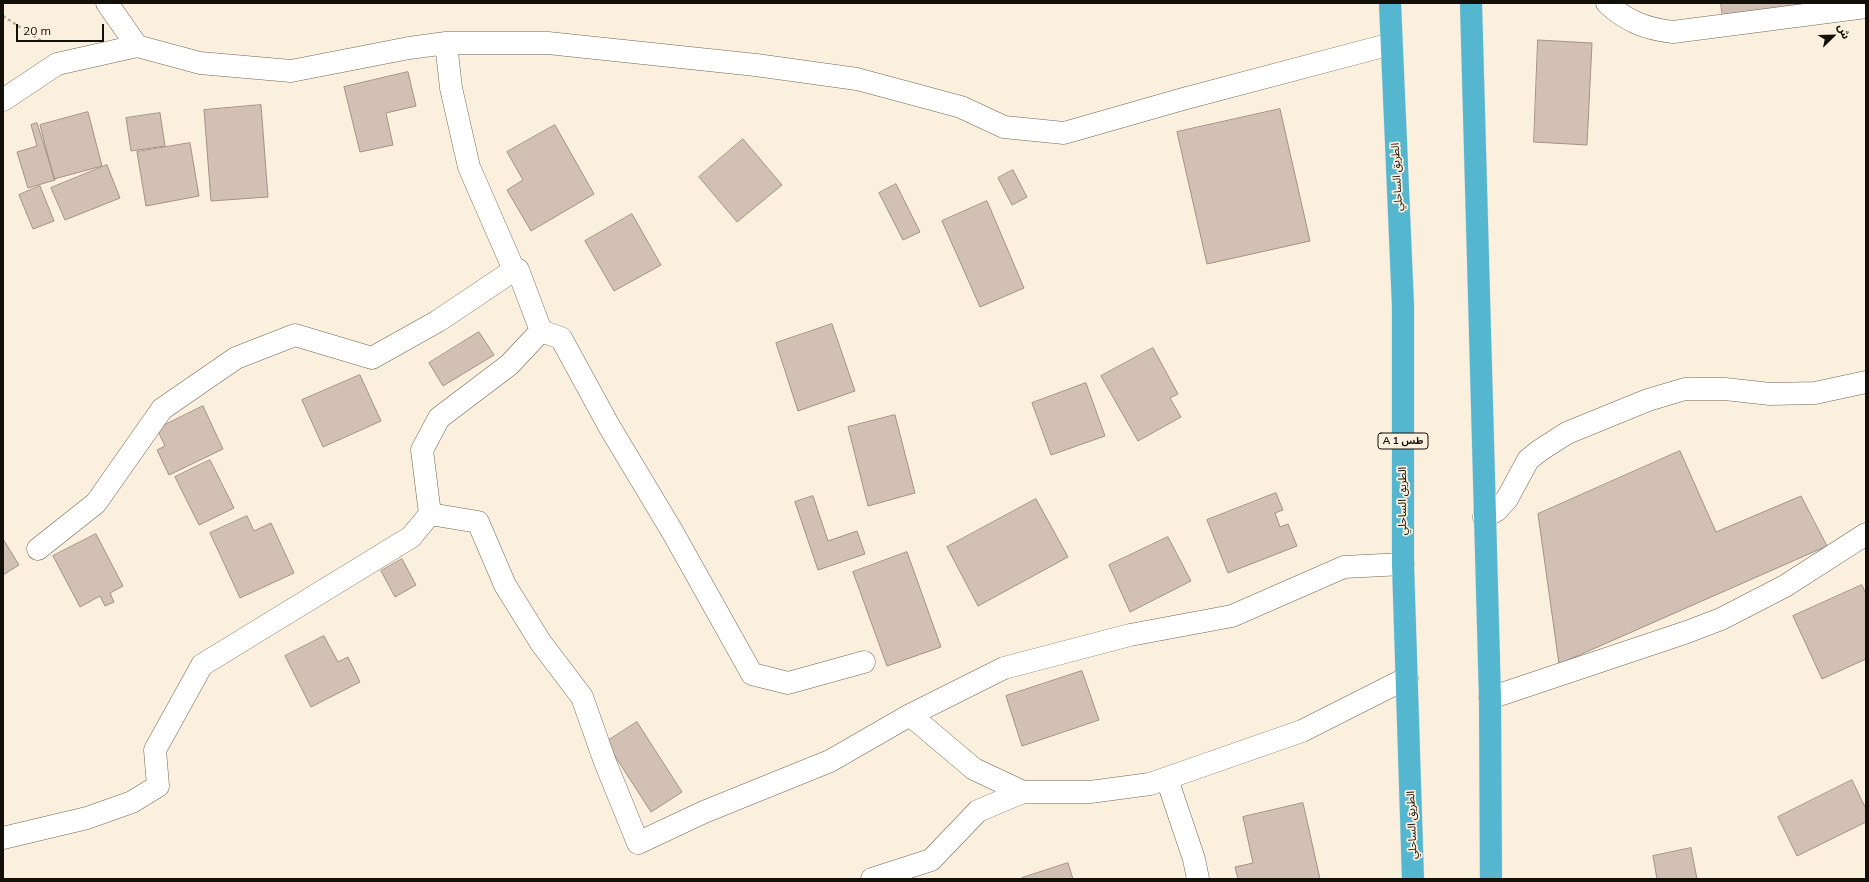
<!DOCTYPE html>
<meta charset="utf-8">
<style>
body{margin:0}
#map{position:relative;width:1869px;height:882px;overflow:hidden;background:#fbf0de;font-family:Mulish,"Noto Sans Arabic",sans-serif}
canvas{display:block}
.frame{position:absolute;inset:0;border:4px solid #130f09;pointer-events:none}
.north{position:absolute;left:1813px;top:16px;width:40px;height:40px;-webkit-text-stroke:3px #fbf0de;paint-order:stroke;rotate:67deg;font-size:11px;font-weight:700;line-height:16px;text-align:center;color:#130f09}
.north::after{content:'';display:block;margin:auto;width:14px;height:18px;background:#130f09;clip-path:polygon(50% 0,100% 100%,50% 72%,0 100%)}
.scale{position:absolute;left:16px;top:24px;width:88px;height:18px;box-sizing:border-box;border:2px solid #130f09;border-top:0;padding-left:5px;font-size:12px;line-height:14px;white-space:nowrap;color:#130f09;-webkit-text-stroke:3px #fbf0de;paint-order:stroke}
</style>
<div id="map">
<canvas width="1869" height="882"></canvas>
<div class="frame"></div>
<div class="north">ش</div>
<div class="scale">20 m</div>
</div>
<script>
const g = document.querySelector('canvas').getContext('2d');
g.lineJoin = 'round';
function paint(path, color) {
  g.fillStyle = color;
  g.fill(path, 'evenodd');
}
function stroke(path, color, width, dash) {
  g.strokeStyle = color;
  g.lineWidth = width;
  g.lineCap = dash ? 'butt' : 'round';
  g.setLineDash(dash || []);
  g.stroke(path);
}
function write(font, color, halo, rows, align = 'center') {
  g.font = font + ' Mulish,"Noto Sans Arabic",sans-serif';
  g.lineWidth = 3.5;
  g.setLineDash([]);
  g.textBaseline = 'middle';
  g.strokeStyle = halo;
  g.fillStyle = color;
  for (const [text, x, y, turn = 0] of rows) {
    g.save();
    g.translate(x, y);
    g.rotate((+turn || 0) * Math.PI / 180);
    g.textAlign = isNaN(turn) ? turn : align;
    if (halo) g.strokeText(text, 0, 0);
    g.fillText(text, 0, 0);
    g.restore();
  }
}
const building = new Path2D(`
 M1721,3h82v4l-80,12z
 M1538,40l54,3 -5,102 -53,-3z
 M408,72l8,34 -30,7 7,32 -33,7 -16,-65z
 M261,105l7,92 -57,4 -7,-91z
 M1280,109l30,132 -103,23 -30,-132z
 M88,112l14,54 -48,13 -14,-54z
 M160,113l5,33 -34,5 -5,-33z
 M37,123l18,57 -27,8 -11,-36 20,-6 -6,-21z
 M555,125l39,69 -63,37 -24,-41 16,-10 -16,-28z
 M743,139l39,46 -45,37 -38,-45z
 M190,143l9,53 -53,10 -9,-54z
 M107,165l13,33 -55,22 -14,-32z
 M1013,170l14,27 -15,8 -14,-27z
 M896,184l24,48 -17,8 -24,-47z
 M40,186l14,35 -21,8 -14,-34z
 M987,201l37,87 -44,19 -38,-86z
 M632,214l29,51 -47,26 -29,-50z
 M832,324l23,67 -57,20 -22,-68z
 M479,332l15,23 -51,31 -14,-23z
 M1153,348l25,46 -8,4 11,19 -43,24 -37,-65z
 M360,375l21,46 -58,26 -21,-47z
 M1086,383l19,53 -54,19 -19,-52z
 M203,406l20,43 -54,26 -12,-25 8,-4 -8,-17z
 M895,415l20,78 -47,13 -20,-79z
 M1680,451l36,81 85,-36 26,50 -268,118 -21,-150z
 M210,460l24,48 -35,17 -24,-48z
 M1276,493l7,17 -8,3 5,14 8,-3 9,22 -69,27 -21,-53z
 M813,496l15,45 29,-10 8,23 -47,16 -23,-68z
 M1036,499l32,58 -90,49 -31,-59z
 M247,516l7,15 17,-8 23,50 -54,25 -30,-65z
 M96,534l27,52 -13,7 4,9 -9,4 -5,-10 -20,11 -27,-51z
 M1168,537l23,44 -61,31 -21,-47z
 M3,539l16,26 -16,10z
 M907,552l34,95 -54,19 -34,-94z
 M402,559l14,26 -21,12 -14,-26z
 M1862,585l4,9v65l-44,20 -29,-63z
 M324,636l14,26 10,-5 12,25 -49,25 -26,-51z
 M1082,671l17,49 -77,26 -16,-50z
 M637,722l45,70 -31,20 -45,-70z
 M1852,780l14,29v13l-69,34 -19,-39z
 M1303,803l17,76h-82l-3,-12 18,-4 -10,-46z
 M1691,848l6,31h-40l-4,-23z
 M1068,863l5,16h-51v-1z`);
const path = new Path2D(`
 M3,16l40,26`);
const street = new Path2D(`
 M107,3l30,43 63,17 91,8 118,-23 37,-5h102l208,22 101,14 104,28 43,20 60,6 119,-34 208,-55
 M1607,3c19,18 39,26 66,29l193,-25
 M3,100l54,-36 80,-18
 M541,331l20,7 48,88 63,105 80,143 36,9 76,-21
 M430,514l48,8 27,63 36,58 41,54 23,65 33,81 66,-31 126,-51 80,-46 64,54 49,23
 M1484,517l13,-7 10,-11 21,-39 11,-9 28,-18 81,-33 37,-11h40l45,5 45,-1 51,-11
 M38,549l58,-46 66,-94 74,-51 59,-23 77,23 66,-37 76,-51
 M1490,698l197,-66 34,-13 64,-33 81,-52
 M910,715l94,-47 126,-33 102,-19 112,-49 59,-3
 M1167,779l27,80 4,20
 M3,838l84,-20 45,-16 26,-16 -3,-36 47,-85 209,-128 19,-23 -8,-64 17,-32 70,-53 32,-34 -23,-61h-4l-45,-103 -18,-79 -5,-45
 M872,879l59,-19 47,-49 45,-19h67l60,-8 152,-53 105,-53`);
const highway = new Path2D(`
 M1390,3l13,303v258l10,315
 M1471,3l19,695 1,181`);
const shields = [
 [1403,441,50]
];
const shieldNames = [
 ["A 1 طس",1403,441]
];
const streetNames = [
 ["الطريق الساحلي",1397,177,-93],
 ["الطريق الساحلي",1403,501,-90],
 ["الطريق الساحلي",1412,825,-92]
];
paint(building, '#d2c0b4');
stroke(building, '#a39185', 1);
stroke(street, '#6e6555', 23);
stroke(highway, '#dedddd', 23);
stroke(path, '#b3aa9c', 2.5, [3, 3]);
stroke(street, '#fff', 22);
stroke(highway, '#54b7cf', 22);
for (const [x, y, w] of shields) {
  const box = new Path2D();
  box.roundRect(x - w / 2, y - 8, w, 16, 3);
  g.fillStyle = '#fbf0de';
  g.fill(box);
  stroke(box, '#130f09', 1);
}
write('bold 10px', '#130f09', null, shieldNames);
write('11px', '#130f09', '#fbf0de', streetNames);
</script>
